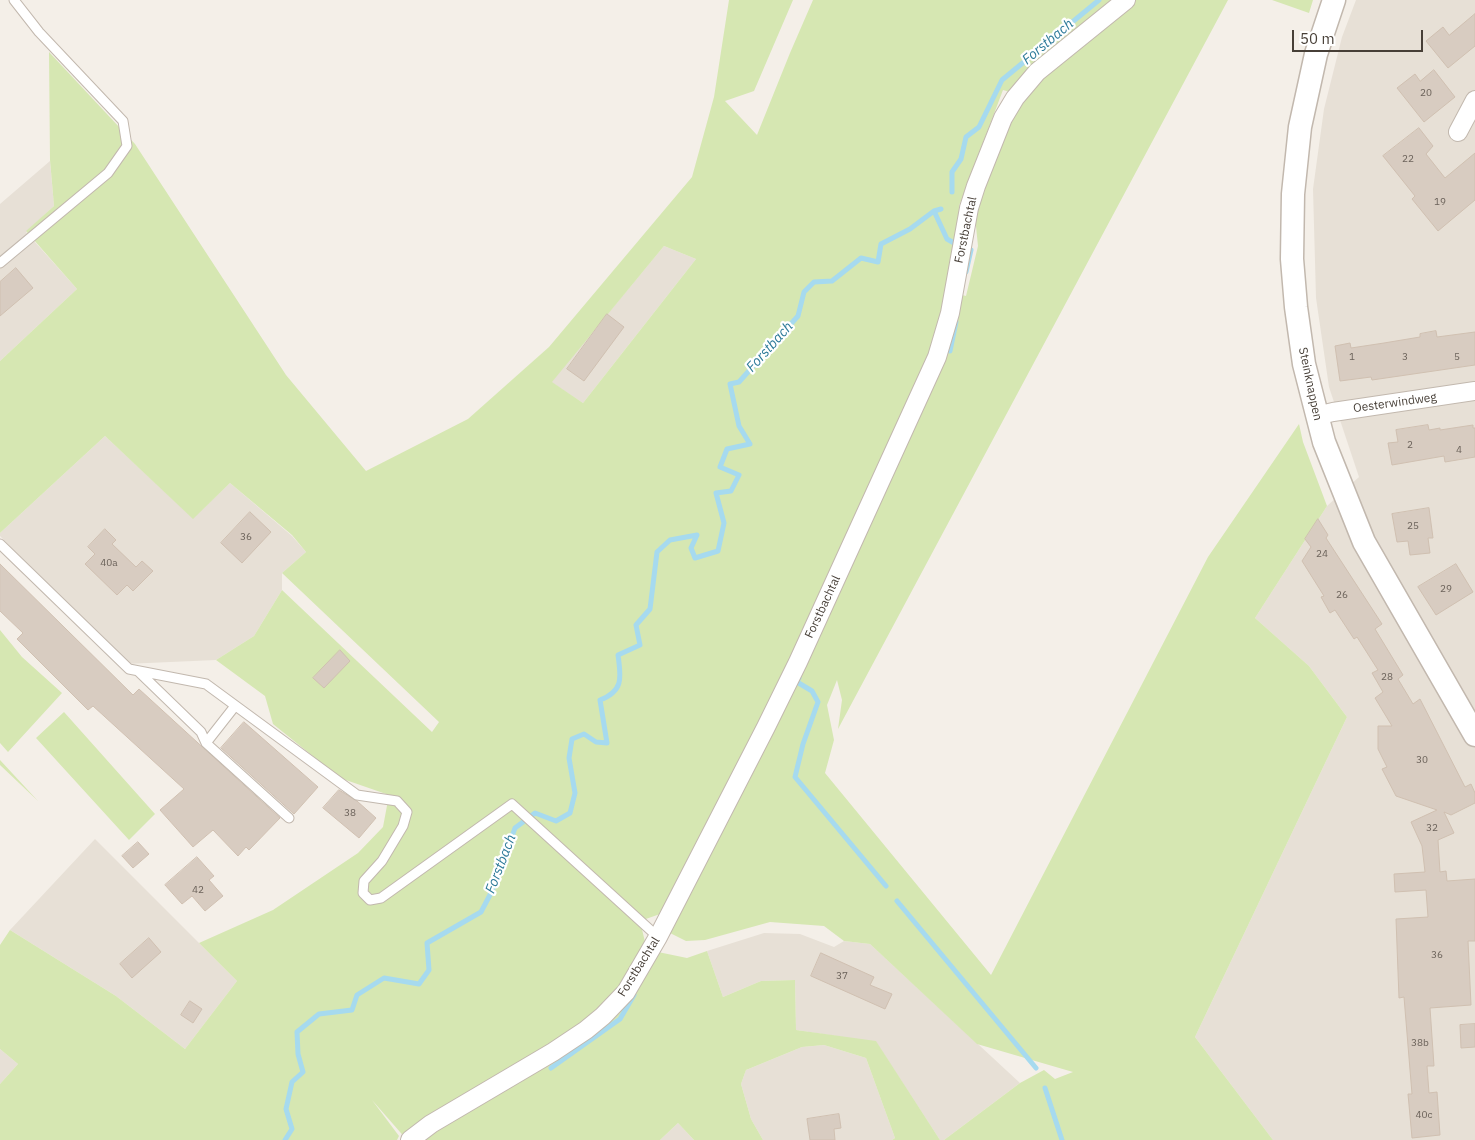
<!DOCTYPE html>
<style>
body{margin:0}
#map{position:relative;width:1475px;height:1140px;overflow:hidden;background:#f4efe8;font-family:"IBM Plex Sans",sans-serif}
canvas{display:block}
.scale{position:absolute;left:1292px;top:30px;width:131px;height:22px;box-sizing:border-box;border:2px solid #473f37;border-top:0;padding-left:6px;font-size:15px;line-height:18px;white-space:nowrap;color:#473f37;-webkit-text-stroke:4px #fff;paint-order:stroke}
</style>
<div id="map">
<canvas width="1475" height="1140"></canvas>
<div class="scale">50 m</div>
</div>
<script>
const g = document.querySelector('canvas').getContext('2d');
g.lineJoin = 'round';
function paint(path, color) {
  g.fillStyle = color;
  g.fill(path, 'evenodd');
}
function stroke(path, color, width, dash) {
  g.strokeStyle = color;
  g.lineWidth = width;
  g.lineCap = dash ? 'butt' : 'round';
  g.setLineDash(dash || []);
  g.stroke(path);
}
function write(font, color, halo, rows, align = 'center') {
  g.font = font + ' "IBM Plex Sans",sans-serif';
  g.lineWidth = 4.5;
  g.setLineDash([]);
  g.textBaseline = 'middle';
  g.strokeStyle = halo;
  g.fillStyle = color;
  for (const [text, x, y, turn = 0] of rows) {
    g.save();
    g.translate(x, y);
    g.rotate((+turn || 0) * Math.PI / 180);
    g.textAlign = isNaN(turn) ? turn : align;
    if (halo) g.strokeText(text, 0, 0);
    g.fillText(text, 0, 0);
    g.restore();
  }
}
const residential = new Path2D(`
 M1356,0h119v1140h-202l-78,-103 152,-320 -38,-51 -54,-48 72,-112 32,-29 -30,-90 -13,-89 -3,-109 11,-80 18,-72z
 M50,161l4,45 -28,26 51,57 -77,72v-157z
 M664,246l32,13 -113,144 -32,-21z
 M105,436l88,82 37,-35 62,53 14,16 -24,21v17l-28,46 -38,24 -91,4 -125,-128v-3z
 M95,839l142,142 -52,68 -69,-53 -106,-66z
 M764,933l36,1 34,13 10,-6 26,3 150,139 -76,57h-4l-64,-98 -80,-12 -1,-50 -34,1 -38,16 -16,-46z
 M824,1045l42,13 29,80 -3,2h-129l-12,-21 -10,-35 5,-14 56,-23z
 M0,1049l18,15 -18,20z
 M678,1123l16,17h-34z`);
const green = new Path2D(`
 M729,0h64l-39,91 -29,10 32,34 33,-82 23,-53h415l-390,729 4,-29 -5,-20 -10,25 7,35 -9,33 166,202 217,-418 91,-133 4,18 24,64 -72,112 54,48 38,51 -152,320 78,103h-329l76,-57 24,-13 11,9 18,-7 -96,-28 -107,-100 -26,-3 -20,-15 -54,-4 -65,18 -19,1 -16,-8 -7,-20 -23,8 6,25 12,6 29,6 20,-7 16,46 38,-16 34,-1 1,50 80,11 64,99h-48l3,-2 -29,-80 -42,-13 -22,2 -56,23 -5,14 10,35 12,21h-69l-16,-17 -18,17h-253l-35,-40 27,36 -2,4h-397v-56l18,-20 -18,-15v-104l10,-15 106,66 69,53 52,-68 -38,-38 74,-33 85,-57 25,-26 6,-32 -49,-17 -67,-54 -8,-28 -49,-36 38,-24 28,-46 150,142 7,-10 -157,-149 24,-21 -14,-17 -62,-52 -37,36 -88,-83 -105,97v-172l77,-72 -51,-58 28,-25 -4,-46 -1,-108 86,92 151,231 80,96 102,-52 81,-72 143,-170 22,-80zM1003,90l20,6 -49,111 4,39 -12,50 -20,-5 12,-40 1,-45zM664,246l32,13 -113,144 -31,-21z
 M1272,0h41l-4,13z
 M0,630l22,27 40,36 -54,59 -8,-9z
 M64,712l91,102 -26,26 -93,-102z
 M0,760l38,41 -38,-36z`);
const stream = new Path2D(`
 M952,192v-20l9,-13 5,-22 13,-10 23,-47 97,-80
 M934,211l13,28 7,4
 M966,272l5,-22
 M950,351l6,-29
 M799,678l-2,4 15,9 6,11 -15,42 -8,33 91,109
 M897,901l139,167
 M551,1068l69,-49 14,-24
 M1045,1088l17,52
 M285,1140l7,-11 -6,-20 6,-27 11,-10 -5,-18 -1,-22 22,-18 33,-4 5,-15 27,-17 35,6 10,-14 -2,-27 54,-31 11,-21 23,-63 20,-15 21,8 14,-8 5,-20 -6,-35 3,-19 12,-5 12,8 11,1 -7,-43c24,-9 21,-23 18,-45l22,-10 -4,-20 14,-16 7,-57 13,-12 27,-5 -6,13 4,10 23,-7 6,-28 -8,-30 15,-2 8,-16 -19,-8 7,-18 23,-5 -11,-18 -9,-42 9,-2 59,-66 6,-24 10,-10 18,-1 29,-23 17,4 3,-18 29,-15 24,-18 7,-2`);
const building = new Path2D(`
 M1475,14v32l-27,22 -22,-27 17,-14 6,8z
 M1434,70l21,27 -31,25 -27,-34 18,-14 5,7z
 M1419,128l14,18 -7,8 19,24 30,-25v47l-37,31 -26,-32 3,-3 -32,-40z
 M16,268l17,20 -33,28v-34z
 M607,314l17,13 -40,54 -17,-12z
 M1436,331l1,6 38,-5v33l-103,15 -1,-3 -31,4 -5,-35 15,-3 1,5 33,-5 36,-6v-3z
 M1428,425l1,5 11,-2v2l33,-5v3h2v29l-30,5 -1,-6 -52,9 -4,-22 10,-1 -2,-12z
 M1429,508l4,30h-5l2,15 -20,2 -2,-14 -11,1 -5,-28z
 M250,512l21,20 -29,31 -21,-20z
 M1318,519l10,16 -2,3 56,86 -7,5 28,46 -5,4 15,25 7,-5 45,88 6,-3 4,9v10l-24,12 -7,-3 10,21 -16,7 2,32 6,-1 1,10 28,-2v62h-7l3,64 -41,3 4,58h-7l2,27 8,-1 3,43 -28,3 -4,-44h4l-8,-97 -5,1 -3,-79 32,-2 -2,-27 -31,2 -1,-18 31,-2 -3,-26 -11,-24 26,-12 -41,-14 -14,-27 5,-2 -9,-18v-23h14l-17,-28 8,-6 -11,-19 6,-3 -21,-33 -3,2 -19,-29 -5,3 -9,-16 3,-1 -22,-35 9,-14 -6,-8z
 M105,529l11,11 -4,4 24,23 6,-6 11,10 -20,20 -6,-6 -10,10 -32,-31 10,-10 -7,-7z
 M0,564l133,131 6,-6 141,129 -31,32 -3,-3 -8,9 -25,-26 -20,17 -33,-37 24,-21 -91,-83 -5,4 -71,-71 6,-6 -23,-22z
 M1456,564l17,28 -37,23 -18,-28z
 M340,650l10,11 -26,27 -11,-10z
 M244,722l74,65 -24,27 -73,-66z
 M339,790l18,11 19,17 -17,20 -36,-30z
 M138,842l11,12 -16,14 -11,-12z
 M197,857l17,19 -5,4 14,16 -18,15 -13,-15 -10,8 -17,-19z
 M149,938l12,14 -29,26 -12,-14z
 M821,953l53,24 -4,8 22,9 -7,15 -74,-33z
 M190,1001l12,8 -9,14 -12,-8z
 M1475,1024v23l-14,1 -1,-23z
 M839,1114l2,14 -7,1 1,11h-25l-3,-21z`);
const service = new Path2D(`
 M0,263l108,-90 19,-27 -4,-25 -84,-89 -25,-32
 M0,544l129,125 77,15 151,111 40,6 10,11 -4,14 -21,35 -18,20 -1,12 7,7 11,-2 131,-94 146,133
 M138,671l63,61 5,11 83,75
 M206,743l29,-37`);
const minor = new Path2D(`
 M1458,132l17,-32
 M1316,416l17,-4 142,-21
 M410,1140l21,-16 122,-72 33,-22 17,-14 23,-24 32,-55 108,-210 32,-65 139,-305 13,-44 19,-105 7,-22 27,-68 12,-20 22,-26 89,-72`);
const tertiary = new Path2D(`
 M1334,0l-18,54 -16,73 -7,67 -1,65 4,48 8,57 20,78 40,100 111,193`);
const numberNames = [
 ["20",1426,93],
 ["22",1408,159],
 ["19",1440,202],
 ["1",1352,357],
 ["3",1405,357],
 ["5",1457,357],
 ["2",1410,445],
 ["4",1459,450],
 ["25",1413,526],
 ["36",246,537],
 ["24",1322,554],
 ["40a",109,563],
 ["29",1446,589],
 ["26",1342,595],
 ["28",1387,677],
 ["30",1422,760],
 ["38",350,813],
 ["32",1432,828],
 ["42",198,890],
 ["36",1437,955],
 ["37",842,976],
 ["38b",1420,1043],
 ["40c",1424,1115]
];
const streetNames = [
 ["Forstbachtal",966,230,-78],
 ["Steinknappen",1310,384,78],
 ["Oesterwindweg",1395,403,-8],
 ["Forstbachtal",823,607,-65],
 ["Forstbachtal",639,967,-58]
];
const waterNames = [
 ["Forstbach",1048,42,-40],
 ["Forstbach",770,347,-48],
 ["Forstbach",501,864,-69]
];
paint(residential, '#e7e0d6');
paint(green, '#d6e7b2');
stroke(stream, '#a6daef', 5);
paint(building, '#d8ccc1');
stroke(building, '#d0c0b1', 1);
stroke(service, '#c2b8ae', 11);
stroke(minor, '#c2b8ae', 20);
stroke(tertiary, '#c2b8ae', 25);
stroke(service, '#fff', 9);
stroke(minor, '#fff', 18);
stroke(tertiary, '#fff', 22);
write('10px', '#6b625a', null, numberNames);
write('12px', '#473f37', '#fff', streetNames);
write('italic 14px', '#2d7a99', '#fff', waterNames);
</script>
